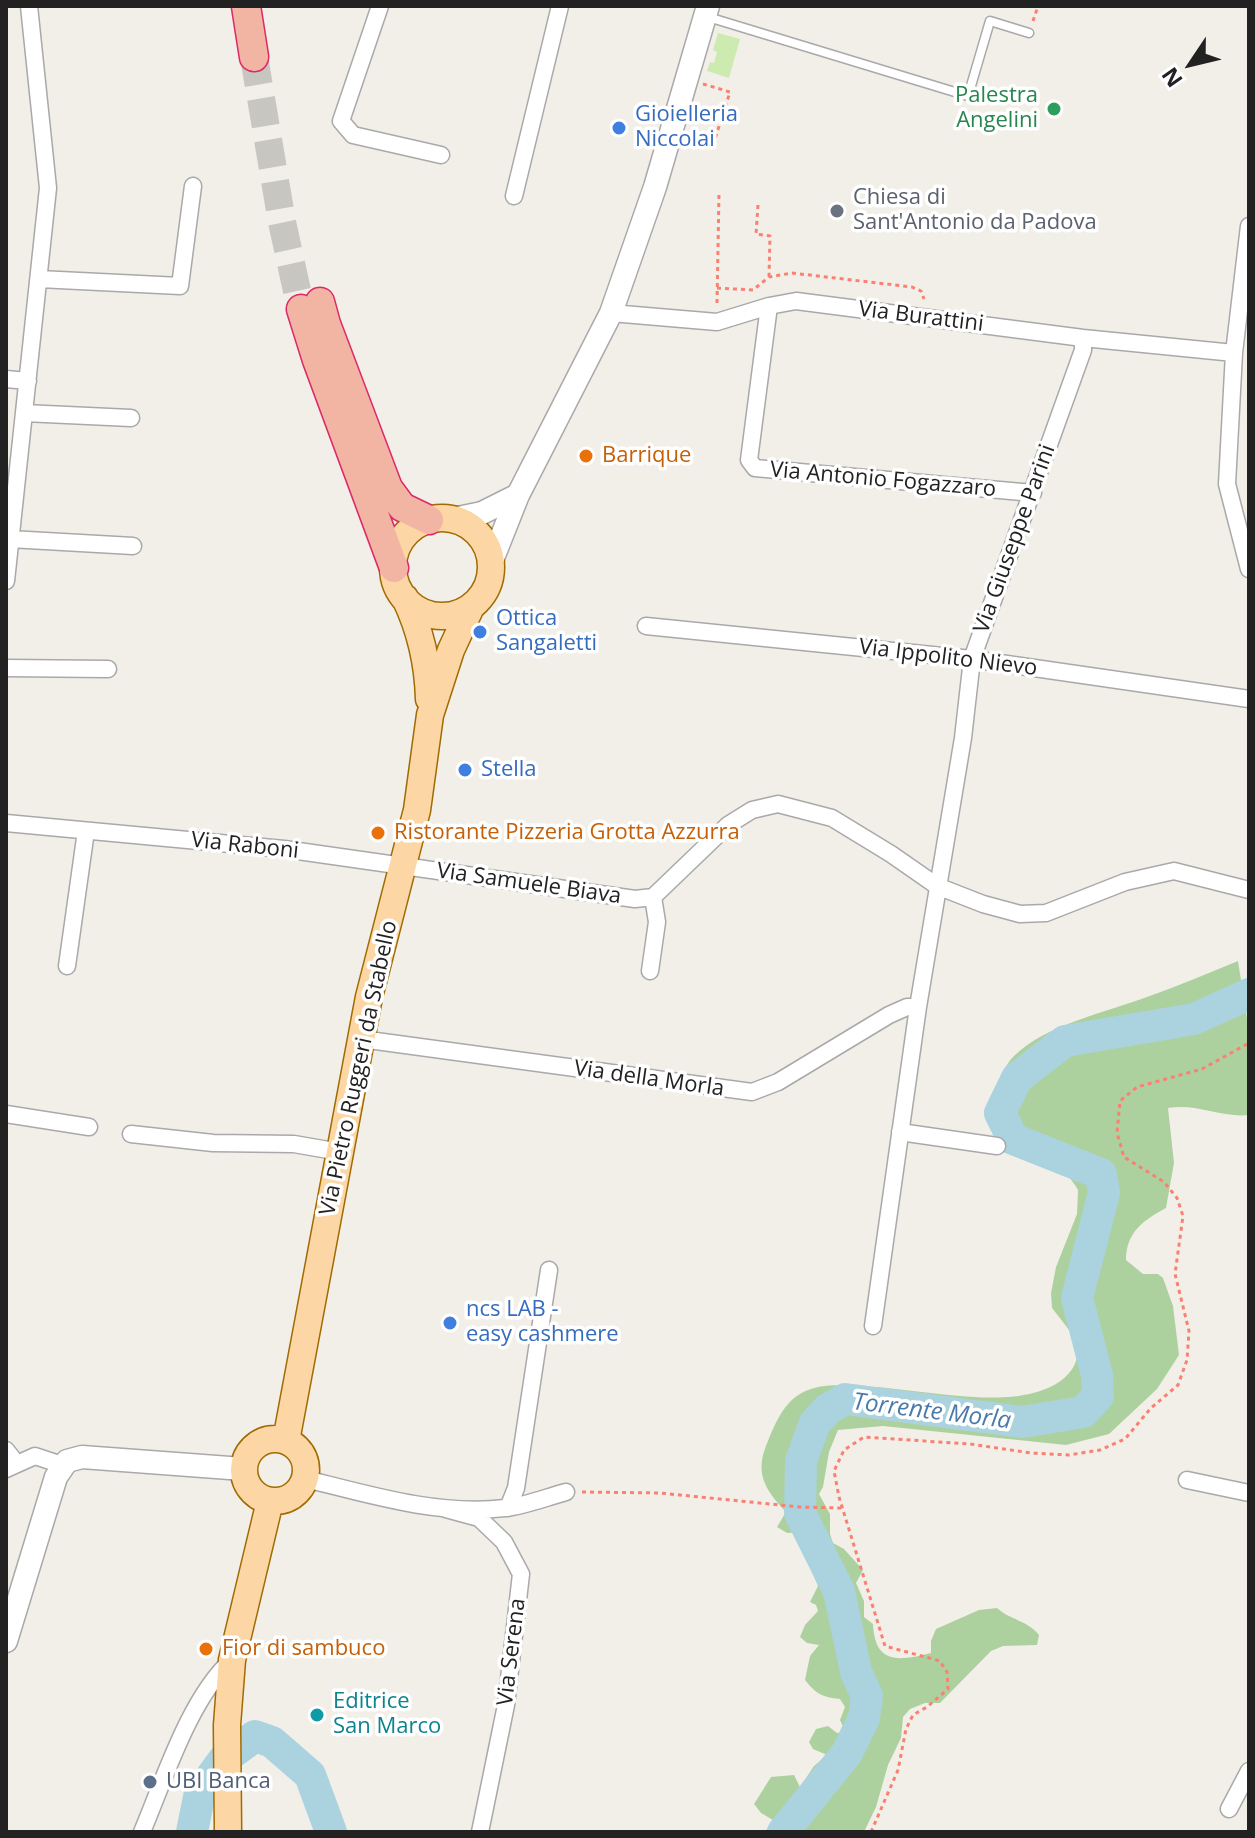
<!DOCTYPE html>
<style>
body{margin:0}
#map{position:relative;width:1255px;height:1838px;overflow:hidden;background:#f2efe9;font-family:"Open Sans",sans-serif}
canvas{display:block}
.frame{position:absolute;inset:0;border:8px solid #222;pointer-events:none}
.north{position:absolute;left:1151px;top:24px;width:80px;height:80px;-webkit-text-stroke:6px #fff;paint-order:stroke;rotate:235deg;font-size:22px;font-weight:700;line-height:32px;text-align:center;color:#222}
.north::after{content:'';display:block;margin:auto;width:28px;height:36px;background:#222;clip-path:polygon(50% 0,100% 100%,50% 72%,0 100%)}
</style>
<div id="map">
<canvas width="1255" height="1838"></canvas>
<div class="frame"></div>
<div class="north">N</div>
</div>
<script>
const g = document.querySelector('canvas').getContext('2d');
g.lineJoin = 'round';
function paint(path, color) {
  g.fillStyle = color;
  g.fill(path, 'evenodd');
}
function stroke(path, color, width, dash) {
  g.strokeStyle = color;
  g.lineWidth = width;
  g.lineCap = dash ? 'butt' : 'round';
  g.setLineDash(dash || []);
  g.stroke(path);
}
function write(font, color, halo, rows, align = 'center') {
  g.font = font + ' "Open Sans",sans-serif';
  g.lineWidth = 7;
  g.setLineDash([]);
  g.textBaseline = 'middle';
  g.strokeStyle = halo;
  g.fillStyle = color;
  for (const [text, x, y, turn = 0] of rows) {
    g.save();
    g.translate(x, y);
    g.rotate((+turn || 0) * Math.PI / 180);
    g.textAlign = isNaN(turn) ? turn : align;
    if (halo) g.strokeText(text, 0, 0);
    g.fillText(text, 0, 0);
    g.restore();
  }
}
const grass = new Path2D(`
 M718,33l22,6 -11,39 -22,-7 3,-9 4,1 3,-11 -4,-2z`);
const forest = new Path2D(`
 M1238,961l11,70v84c-28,3 -52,-12 -81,-7l6,55 -8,45c-22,12 -40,24 -40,52l17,14h15l5,4 10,28 6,49 -22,34 -48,45 -43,11 -183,-19 -45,4 -9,22 -6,35 -4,7 11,20v20l3,9 11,6 19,21 -7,13 8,18v16l9,7c2,41 26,37 58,29v-12l5,-12 43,-19 18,-2c13,12 30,12 42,27l-2,10 -34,1 -12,5 -51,52h-15l-15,6 -7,8 -2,21 -13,27 -12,42 -12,25h-99l8,-12 -12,-7 -7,-9 17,-27 23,-2 6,12 14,-21 13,-11 -14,-6 -4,-7 7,-13 12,-3 9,7 8,-2 -5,-11 5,-13 -5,-8c-18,-2 -24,-5 -35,-19l5,-24 9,-11 -12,-2 -7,-6 5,-12 13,-14 -2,-6 -6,-3 8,-16 -5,-12v-16l-11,-6 3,-20 -18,1 -10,-6 9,-15c-22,-23 -32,-40 -18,-71 8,-20 18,-43 40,-51 15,-6 32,-5 48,-4 52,1 129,20 177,7 17,-4 37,-14 43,-32 2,-6 0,-11 4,-17l-28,-36 -1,-15 5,-26 21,-53 1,-24c-3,-5 -7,-11 -11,-15 -19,-16 -52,-21 -65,-45 -12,-22 -6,-56 12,-74 31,-31 93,-44 133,-59 31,-11 61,-24 91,-36z`);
const river = new Path2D(`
 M192,1832l8,-40 25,-34 30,-22 17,6 38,33 21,57
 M783,1832l64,-79 17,-35 3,-22 -11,-24 -17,-81 -39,-78 1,-52 14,-38 13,-14 17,-10 177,23 61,-10 15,-16 -1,-21 -20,-77 27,-105 -3,-19 -88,-35 -13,-26 17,-35 48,-37 129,-22 55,-25`);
const trunkTunnel = new Path2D(`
 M254,57l28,165 19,87`);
const path = new Path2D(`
 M1033,21l5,-15
 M703,84l27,8 -16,50
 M758,205l-2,29 14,2 -1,41
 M717,288l36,2 16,-13 23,-4 120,14 9,4 3,8
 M717,303l2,-110
 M582,1492l78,1 140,14 42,1
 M871,1832l27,-62 8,-41 7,-14 14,-8 21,-18 -1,-17 -7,-11 -55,-15 -46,-149 -5,-26 10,-21 20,-13 106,7 61,9 38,2 31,-5 25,-11 26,-31 27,-23 9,-25 2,-29 -14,-57 8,-58 -6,-18 -13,-16 -40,-25 -7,-24 3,-32 17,-14 65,-18 47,-26`);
const service = new Path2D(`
 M708,17l260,79 22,-75 39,12`);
const minor = new Path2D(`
 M380,6l-39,115 12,14 88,20
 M514,196l46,-190
 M1249,226l-15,127 -7,131 22,85
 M39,279l141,7 13,-100
 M769,306l-20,154 6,8 278,25
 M611,313l106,9 52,-16 27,-5 287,37 151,15
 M6,379l22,2
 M24,413l107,5
 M10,539l123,7
 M6,581l42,-393 -19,-182
 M646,626l326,33 277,40
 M6,668l102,1
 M6,823l278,26 351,50 18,-2 75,-72 24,-15 26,-6 54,14 59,36 46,32 46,18 37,10 26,-1 79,-31 49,-11 75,19
 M67,966l19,-135
 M650,971l7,-49 -4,-25
 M361,1039l391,53 26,-10 111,-67 18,-8h11
 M6,1114l83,13
 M900,1132l97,14
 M131,1134l82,9 81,1 46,8
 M873,1326l45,-319 45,-269 9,-79 111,-309v-12
 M6,1450l11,14
 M6,1469l29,-13 27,9
 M302,1478c65,16 135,38 203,30 20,-2 42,-11 61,-16
 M1187,1480l62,13
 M508,1508l8,-20 33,-218
 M446,1509l33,9 25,24 17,32 -15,131 -26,127
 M1229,1809l20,-38
 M142,1832c22,-52 48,-135 90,-172`);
const tertiary = new Path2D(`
 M453,519l29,-6 36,-18
 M491,563l27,-68 93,-182 44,-126 53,-181
 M6,1641l50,-164 11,-16 15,-4 161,12`);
const primary = new Path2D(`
 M393 567a49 49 0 1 1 98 0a49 49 0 1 1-98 0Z
 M405,598c15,31 23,66 24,101
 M244 1470a31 31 0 1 1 62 0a31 31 0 1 1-62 0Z
 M286,1441l83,-444 48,-187 13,-95 21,-65 20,-43
 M228,1832l-1,-107 5,-65 38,-159`);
const trunk = new Path2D(`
 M246,6l8,51
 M320,302l6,22 62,164 14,19 27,13
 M301,309l16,51 77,208`);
const markers = [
 [1054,109,8,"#2e9e5b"],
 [619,128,8,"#3f7fe0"],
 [837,211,8,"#6b7280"],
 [586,456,8,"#e8710a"],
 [480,632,8,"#3f7fe0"],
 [465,770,8,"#3f7fe0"],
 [378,833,8,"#e8710a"],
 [450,1323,8,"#3f7fe0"],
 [206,1649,8,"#e8710a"],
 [317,1715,8,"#0f9aa8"],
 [150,1782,8,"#5c6f8a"]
];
const leisureNames = [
 ["Palestra",1038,96],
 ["Angelini",1038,121]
];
const shopNames = [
 ["Gioielleria",635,115],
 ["Niccolai",635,140],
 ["Ottica",496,619],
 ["Sangaletti",496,644],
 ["Stella",481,770],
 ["ncs LAB -",466,1310],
 ["easy cashmere",466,1335]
];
const worshipNames = [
 ["Chiesa di",853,198],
 ["Sant'Antonio da Padova",853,223]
];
const streetNames = [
 ["Via Burattini",921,317,7],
 ["Via Antonio Fogazzaro",883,480,5],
 ["Via Giuseppe Parini",1015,539,-70],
 ["Via Ippolito Nievo",948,658,7],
 ["Via Raboni",245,846,6],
 ["Via Samuele Biava",529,884,8],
 ["Via Pietro Ruggeri da Stabello",359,1068,-78],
 ["Via della Morla",649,1079,8],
 ["Via Serena",512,1652,-83]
];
const foodNames = [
 ["Barrique",602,456],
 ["Ristorante Pizzeria Grotta Azzurra",394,833],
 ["Fior di sambuco",222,1649]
];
const cultureNames = [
 ["Editrice",333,1702],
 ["San Marco",333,1727]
];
const serviceNames = [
 ["UBI Banca",166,1782]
];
const waterNames = [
 ["Torrente Morla",932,1412,7]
];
paint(grass, '#cdebb0');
paint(forest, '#add19e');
stroke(river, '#aad3df', 32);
stroke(trunkTunnel, '#c8c6c1', 28, [28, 14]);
stroke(service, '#a9a9a9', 11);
stroke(minor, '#a9a9a9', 19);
stroke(tertiary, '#a9a9a9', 25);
stroke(primary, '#a06b00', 29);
stroke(trunk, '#dc2a67', 31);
stroke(path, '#fa8072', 3, [4, 4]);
stroke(service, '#fff', 8);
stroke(minor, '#fff', 16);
stroke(tertiary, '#fff', 22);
stroke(primary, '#fcd6a4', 26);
stroke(trunk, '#f2b4a3', 28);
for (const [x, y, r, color] of markers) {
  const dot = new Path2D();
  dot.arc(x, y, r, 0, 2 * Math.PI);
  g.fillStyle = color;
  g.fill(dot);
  stroke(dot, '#fff', 3);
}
write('22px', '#27864d', '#fff', leisureNames, 'right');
write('22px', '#366cbe', '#fff', shopNames, 'left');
write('22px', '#5b616d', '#fff', worshipNames, 'left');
write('22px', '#222', '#fff', streetNames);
write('22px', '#c56008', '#fff', foodNames, 'left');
write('22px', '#0d838f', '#fff', cultureNames, 'left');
write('22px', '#4e5e75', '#fff', serviceNames, 'left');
write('italic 24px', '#4a7aab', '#fff', waterNames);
</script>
